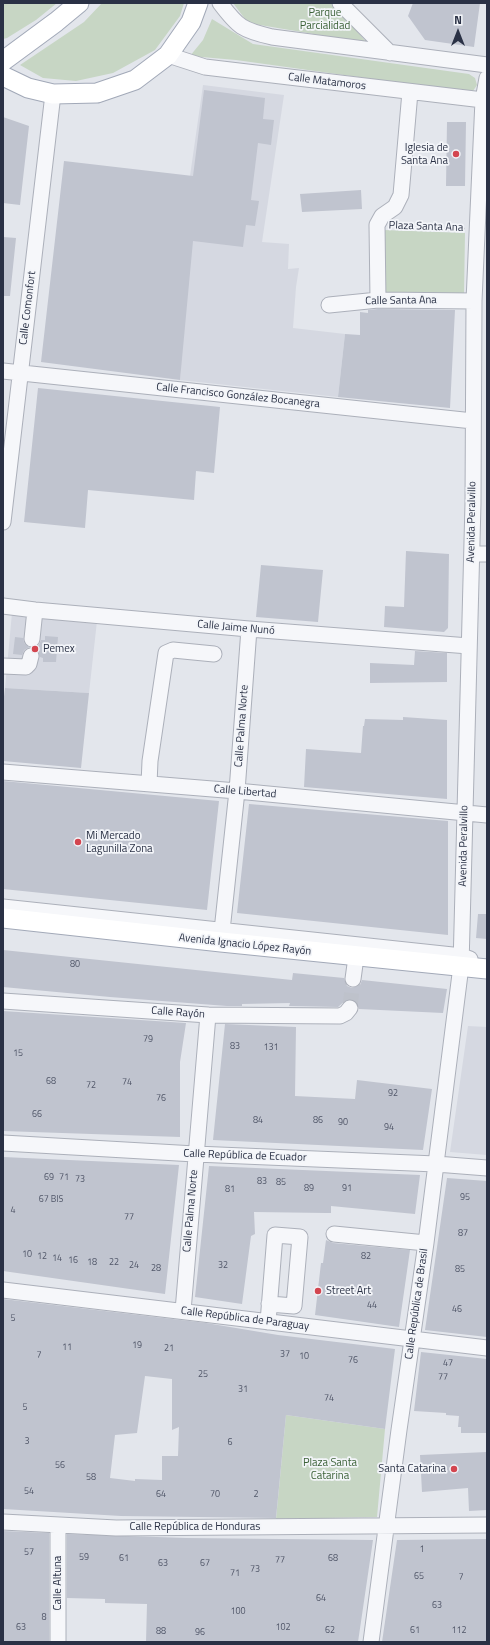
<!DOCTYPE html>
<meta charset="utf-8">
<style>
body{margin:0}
#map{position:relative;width:490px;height:1645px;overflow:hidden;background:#e3e6ec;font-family:"Titillium Web",sans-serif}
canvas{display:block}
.frame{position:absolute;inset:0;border:4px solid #2a3145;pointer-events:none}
.north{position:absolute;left:438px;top:12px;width:40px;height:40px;-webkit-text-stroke:3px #f3f5f9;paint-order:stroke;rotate:0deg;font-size:11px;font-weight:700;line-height:16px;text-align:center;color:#2a3145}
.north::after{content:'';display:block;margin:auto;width:14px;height:18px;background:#2a3145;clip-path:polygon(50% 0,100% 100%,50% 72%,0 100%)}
</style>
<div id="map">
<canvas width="490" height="1645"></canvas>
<div class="frame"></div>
<div class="north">N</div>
</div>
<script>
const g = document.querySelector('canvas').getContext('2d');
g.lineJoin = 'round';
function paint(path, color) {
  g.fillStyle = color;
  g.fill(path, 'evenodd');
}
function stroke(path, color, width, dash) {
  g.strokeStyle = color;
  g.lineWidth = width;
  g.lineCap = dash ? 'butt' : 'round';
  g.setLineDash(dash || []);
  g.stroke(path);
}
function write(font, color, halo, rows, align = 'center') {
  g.font = font + ' "Titillium Web",sans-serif';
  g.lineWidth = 3.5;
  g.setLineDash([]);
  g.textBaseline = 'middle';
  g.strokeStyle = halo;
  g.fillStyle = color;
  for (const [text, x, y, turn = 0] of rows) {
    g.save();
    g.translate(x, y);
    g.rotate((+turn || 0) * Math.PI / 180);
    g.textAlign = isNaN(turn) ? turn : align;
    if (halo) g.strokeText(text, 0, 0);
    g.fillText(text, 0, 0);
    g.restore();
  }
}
const built = new Path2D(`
 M203,85l81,10 -22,147 27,2 -1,25 11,-1 -3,19 -3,41 52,6 -7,63 -158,-17 10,-204z
 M12,613l85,8 -8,72 -84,-5z
 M468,1026l19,1v128l-37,-3z`);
const green = new Path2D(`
 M3,3h54l-21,17 -29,18 -4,1z
 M102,3h82l-4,13 -25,34 -42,23 -37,8 -33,-3 -23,-13 64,-43z
 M233,3h100l34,40 -119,-20z
 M212,19l41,25 216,30 6,4 2,7 -4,6 -7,1 -230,-32 -46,-4 13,-16z
 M384,230l81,3 -1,62 -80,-3z
 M286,1415l99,14 -8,88 -101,2z`);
const building = new Path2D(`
 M413,3h67l-6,44 -49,-7 -17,-24z
 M204,90l61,8 -2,21 11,1 -3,25 -13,-2 -7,57 8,1 -4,25 -9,-1 -3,22 -50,-6 -13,139 -139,-18 23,-201 129,15z
 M3,117l26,9 -9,79 -17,-2z
 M447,122h19l-1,64h-19z
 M361,190l1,19 -60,3 -2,-18z
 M3,237l13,1 -6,58h-7z
 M378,309l77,1 -5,98 -112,-11 7,-63 15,1v-23l8,1v-3z
 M38,388l182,19 -6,66 -18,-2 -2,29 -106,-10 -3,38 -61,-6z
 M406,551l43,3 -1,74 -4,4 -60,-5 1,-21 19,1z
 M261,565l62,5 -5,52 -62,-5z
 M45,636l13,1 -2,25h-13v-4l-3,-1 -2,-7 -4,-2 5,-3 2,-5h4z
 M15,637l8,1 1,5 5,4 -5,3 -2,5 -9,-1z
 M415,651l32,2v29l-77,1v-20l44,2z
 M5,688l84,5 -8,75 -78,-7v-56z
 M403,717l44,3v79l-143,-12 2,-38 55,4 2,-27h1l1,-7 38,1z
 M3,781l216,20 -12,109 -204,-21z
 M249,804l199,17v114l-211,-22z
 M478,914h9v25l-11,-1z
 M3,950l289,30 1,-7 51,5 3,8 5,2 8,-3 2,-5 85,9 -4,24 -84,-4 -3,-8 -5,-2 -5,1 -8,7 -49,-1 1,-3 -48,1v2h-15l-117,-9 -107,-10z
 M3,1011l183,12 -6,39v75l-177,-6z
 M225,1024l71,3 -1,69 60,3 2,-19 75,9 -9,61 -210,-10z
 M3,1157l176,8 -14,129 -162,-23z
 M209,1166l211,9 -5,39 -84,-8v7h-5l-72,-1 1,22 -4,2 -9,68 -47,-7z
 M447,1178l40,3v156l-62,-7z
 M326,1240l7,3 77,7 -11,77 -84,-12 6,-52h2z
 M3,1299l203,24 72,12 117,14 -10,80 -99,-14 -10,103 -155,-2 -118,-7zM145,1376l27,3v51l7,-3 -1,29h-16v24l-27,-1v2l-25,-3 5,-43 22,-2z
 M421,1352l66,7v74h-26v-6h-3l1,-11 -13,-1v-2l-32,-2z
 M487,1452v58l-18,1 -1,-23 -46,4 -2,-37z
 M3,1531l46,2v109h-46z
 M67,1534l119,4 187,2 -15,102h-212l1,-38 -42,-1v-4l-38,-1z
 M487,1539v103h-105l15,-102z`);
const minorTunnel = new Path2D(`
 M350,1008l3,-29`);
const path = new Path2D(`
 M392,226l73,3`);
const minor = new Path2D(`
 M220,3c18,24 22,27 52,34l215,28
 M340,3l50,50
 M168,55l37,12 278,33 4,3
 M378,300l-1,-75 5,-9 13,-9 6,-12 9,-103
 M329,305l49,-5 96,1
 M3,371l470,50
 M3,522l50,-428
 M472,554h15
 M3,606l32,4 214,19 220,17
 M32,639l3,-29
 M3,666l23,1 3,-3 2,-8
 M3,772l234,19 250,24
 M149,784l1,-23 16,-108 7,-3 41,4
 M3,907l459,49 8,3
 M221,940l16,-149 12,-162
 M353,979l3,-22
 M3,1001l205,14 132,1 6,-3 4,-5
 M3,1143l192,11 241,10 51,4
 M334,1234l92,9
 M3,1290l484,58
 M183,1311l25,-296
 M268,1322l7,-87 25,2 -6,69 -25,-2
 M3,1522l113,6 371,-3
 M58,1642v-117
 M371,1642l28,-212 27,-187 35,-277 12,-463 1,-202 9,-201 4,-22`);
const major = new Path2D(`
 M3,61l53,-39 23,-19
 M3,76l25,12 25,6 44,-1 38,-13 33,-25 23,-33 7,-19
 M3,918l218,24 266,27`);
const markers = [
 [456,154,4,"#d3454f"],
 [35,649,4,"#d3454f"],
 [78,842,4,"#d3454f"],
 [318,1291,4,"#d3454f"],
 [454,1469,4,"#d3454f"]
];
const numberNames = [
 ["80",75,965],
 ["79",148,1040],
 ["83",235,1047],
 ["131",271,1048],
 ["15",18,1054],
 ["68",51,1082],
 ["74",127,1083],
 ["72",91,1086],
 ["92",393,1094],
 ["76",161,1099],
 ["66",37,1115],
 ["84",258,1121],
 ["86",318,1121],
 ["90",343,1123],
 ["94",389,1128],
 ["69",49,1178],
 ["71",64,1178],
 ["73",80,1180],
 ["83",262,1182],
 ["85",281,1183],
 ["89",309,1189],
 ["91",347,1189],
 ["81",230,1190],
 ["95",465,1198],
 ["67 BIS",51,1200],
 ["4",13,1211],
 ["77",129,1218],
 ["87",463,1234],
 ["10",27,1255],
 ["12",42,1257],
 ["82",366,1257],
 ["14",57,1259],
 ["16",73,1261],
 ["18",92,1263],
 ["22",114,1263],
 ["24",134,1266],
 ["32",223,1266],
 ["28",156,1269],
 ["85",460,1270],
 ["44",372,1306],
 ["46",457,1310],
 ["5",13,1319],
 ["19",137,1346],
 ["11",67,1348],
 ["21",169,1349],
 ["37",285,1355],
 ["7",39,1356],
 ["10",304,1357],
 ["76",353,1361],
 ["47",448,1364],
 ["25",203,1375],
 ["77",443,1378],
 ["31",243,1390],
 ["74",329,1399],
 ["5",25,1408],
 ["3",27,1442],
 ["6",230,1443],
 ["56",60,1466],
 ["58",91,1478],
 ["54",29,1492],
 ["64",161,1495],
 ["70",215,1495],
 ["2",256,1495],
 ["1",422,1550],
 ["57",29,1553],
 ["59",84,1558],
 ["61",124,1559],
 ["68",333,1559],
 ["77",280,1561],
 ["63",163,1564],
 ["67",205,1564],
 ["73",255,1570],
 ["71",235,1574],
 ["65",419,1577],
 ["7",461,1578],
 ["64",321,1599],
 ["63",437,1606],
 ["100",238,1612],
 ["8",44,1618],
 ["63",21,1628],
 ["102",283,1628],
 ["62",330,1631],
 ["61",415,1631],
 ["112",459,1631],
 ["88",161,1632],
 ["96",200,1633]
];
const parkNames = [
 ["Parque",325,13],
 ["Parcialidad",325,26],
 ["Plaza Santa",330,1463],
 ["Catarina",330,1476]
];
const streetNames = [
 ["Calle Matamoros",327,82,7],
 ["Plaza Santa Ana",426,227,2],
 ["Calle Santa Ana",401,301,-1],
 ["Calle Comonfort",28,308,-83],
 ["Calle Francisco González Bocanegra",238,396,6],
 ["Avenida Peralvillo",472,522,-89],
 ["Calle Jaime Nunó",236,628,5],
 ["Calle Palma Norte",242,726,-86],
 ["Calle Libertad",245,792,5],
 ["Avenida Peralvillo",464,846,-89],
 ["Avenida Ignacio López Rayón",245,945,6],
 ["Calle Rayón",178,1013,4],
 ["Calle República de Ecuador",245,1156,2],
 ["Calle Palma Norte",191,1211,-85],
 ["Calle República de Brasil",417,1304,-82],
 ["Calle República de Paraguay",245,1319,7],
 ["Calle República de Honduras",195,1527],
 ["Calle Altuna",58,1583,-90]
];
const poiNames = [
 ["Iglesia de",448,148,"right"],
 ["Santa Ana",448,161,"right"],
 ["Pemex",43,649],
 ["Mi Mercado",86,836],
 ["Lagunilla Zona",86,849],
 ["Street Art",326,1291],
 ["Santa Catarina",446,1469,"right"]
];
paint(built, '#d5d8e1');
paint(green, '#c7d6c4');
paint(building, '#c0c4cf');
stroke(minorTunnel, '#bec2cb', 15, [15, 8]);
stroke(minor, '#acb0ba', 17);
stroke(major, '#a2a9b8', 21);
stroke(path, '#c1c4cb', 2.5, [3, 3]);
stroke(minor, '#f6f7fa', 15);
stroke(major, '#fff', 19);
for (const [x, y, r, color] of markers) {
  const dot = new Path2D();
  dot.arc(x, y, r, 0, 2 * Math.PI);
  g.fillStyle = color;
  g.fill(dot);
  stroke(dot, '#f3f5f9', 1.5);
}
write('9px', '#505668', null, numberNames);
write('11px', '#3b6137', '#f3f5f9', parkNames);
write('11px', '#2a3145', '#f3f5f9', streetNames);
write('11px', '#2a3145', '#f3f5f9', poiNames, 'left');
</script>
